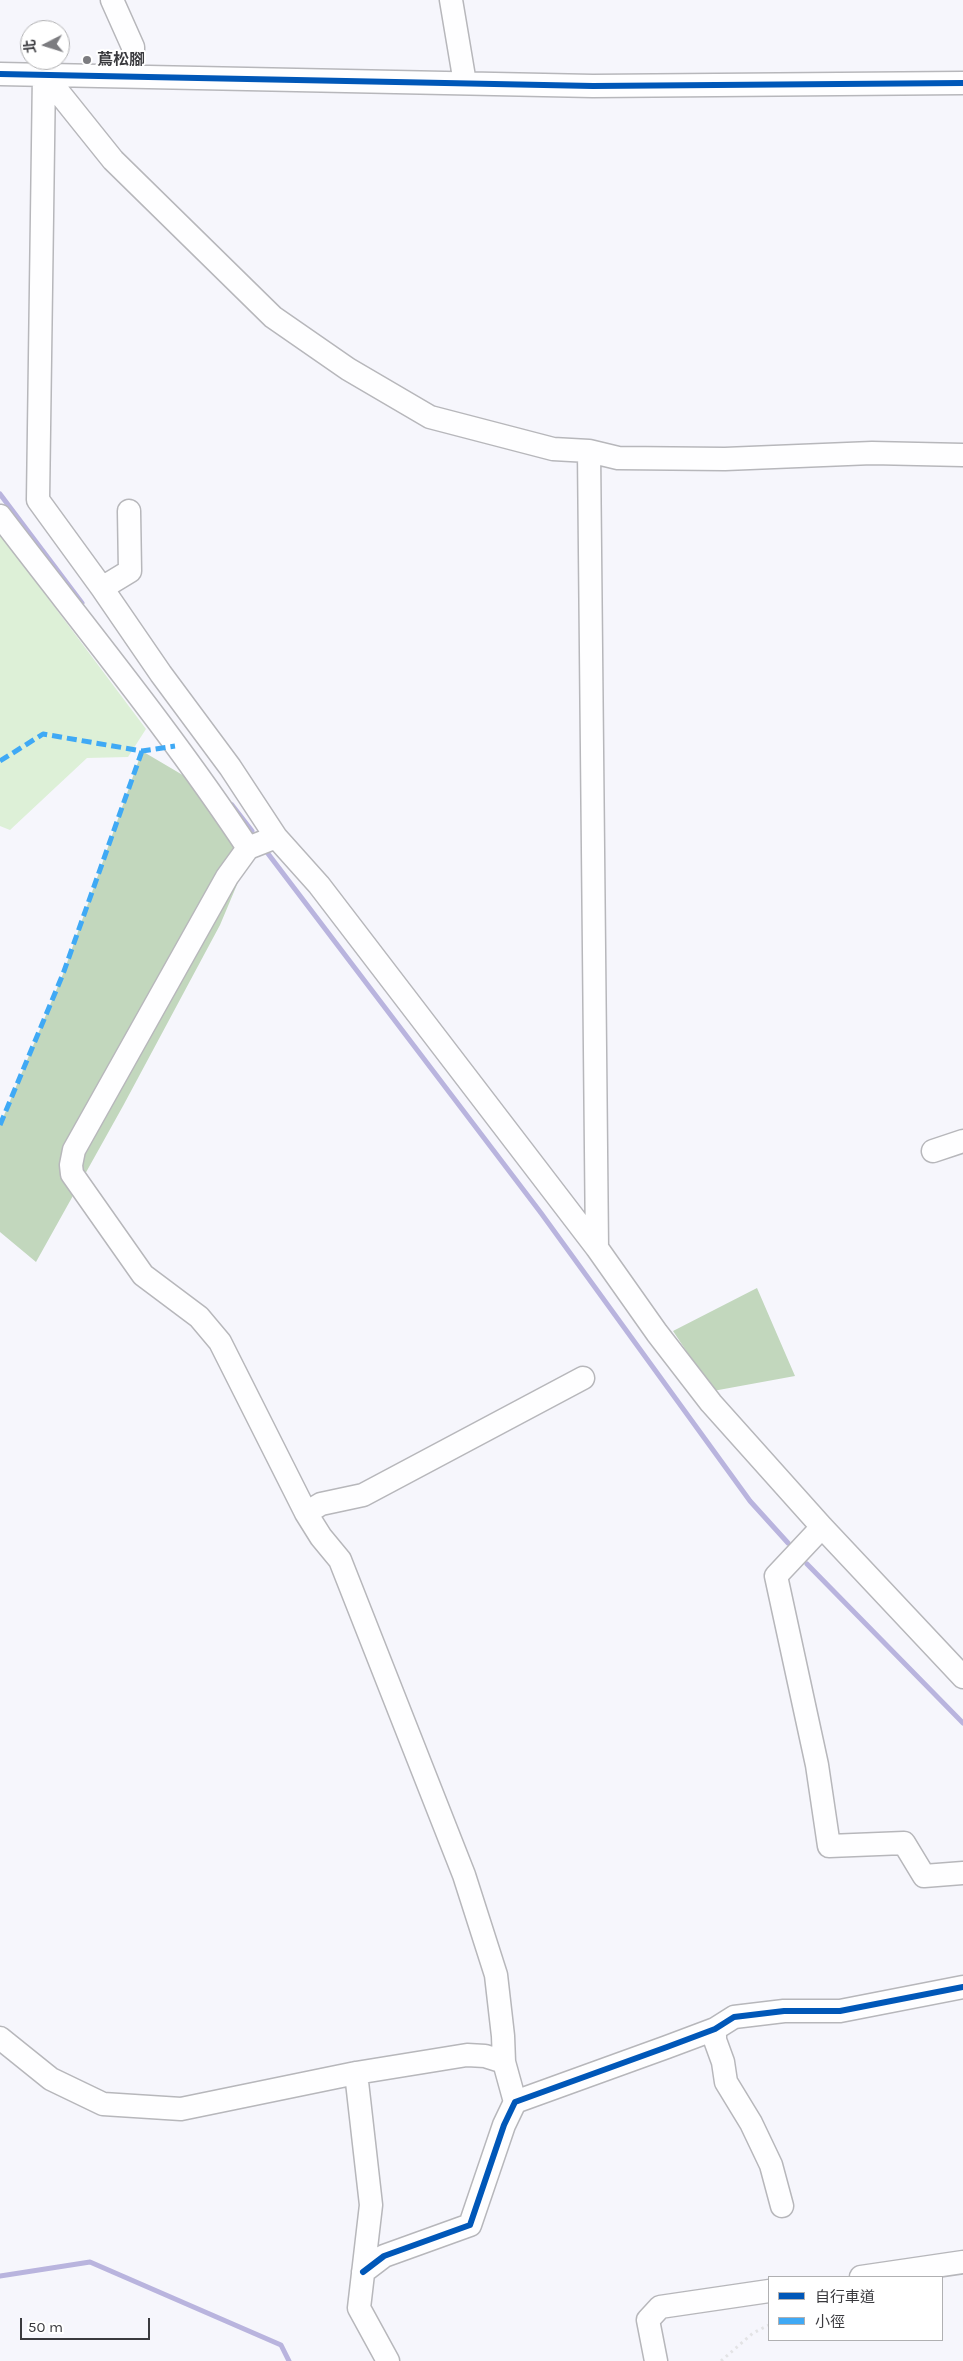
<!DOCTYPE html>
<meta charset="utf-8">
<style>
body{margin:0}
#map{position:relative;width:963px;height:2361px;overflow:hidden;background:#f6f6fc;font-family:Karla,"Noto Sans TC",sans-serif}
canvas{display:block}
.legend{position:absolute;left:768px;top:2276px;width:175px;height:65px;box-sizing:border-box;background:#fff;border:1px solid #b0b0b2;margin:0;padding:6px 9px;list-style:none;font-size:15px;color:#3a3a3e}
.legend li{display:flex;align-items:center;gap:10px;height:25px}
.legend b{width:25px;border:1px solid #b0b0b2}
.north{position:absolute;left:20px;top:20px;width:50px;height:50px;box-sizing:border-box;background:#fff;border:1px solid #b0b0b2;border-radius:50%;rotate:265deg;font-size:14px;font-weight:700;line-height:20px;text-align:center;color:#3a3a3e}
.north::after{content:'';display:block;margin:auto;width:18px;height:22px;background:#7c7c80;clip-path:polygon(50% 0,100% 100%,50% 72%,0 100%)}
.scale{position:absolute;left:20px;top:2318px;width:130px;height:22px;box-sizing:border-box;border:2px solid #3a3a3e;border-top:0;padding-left:6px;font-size:15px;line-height:18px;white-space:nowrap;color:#3a3a3e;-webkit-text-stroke:4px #fff;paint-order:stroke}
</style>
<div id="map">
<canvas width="963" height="2361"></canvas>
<ul class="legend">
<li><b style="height:6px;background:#0057b8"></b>自行車道</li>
<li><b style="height:6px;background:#3fa9f5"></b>小徑</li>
</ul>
<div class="north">北</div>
<div class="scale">50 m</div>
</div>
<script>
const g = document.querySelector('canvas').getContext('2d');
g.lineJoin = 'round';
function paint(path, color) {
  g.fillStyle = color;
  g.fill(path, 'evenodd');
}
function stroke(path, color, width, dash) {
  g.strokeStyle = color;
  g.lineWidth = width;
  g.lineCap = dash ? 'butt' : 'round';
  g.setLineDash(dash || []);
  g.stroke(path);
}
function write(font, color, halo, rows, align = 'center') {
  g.font = font + ' Karla,"Noto Sans TC",sans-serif';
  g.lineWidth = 4;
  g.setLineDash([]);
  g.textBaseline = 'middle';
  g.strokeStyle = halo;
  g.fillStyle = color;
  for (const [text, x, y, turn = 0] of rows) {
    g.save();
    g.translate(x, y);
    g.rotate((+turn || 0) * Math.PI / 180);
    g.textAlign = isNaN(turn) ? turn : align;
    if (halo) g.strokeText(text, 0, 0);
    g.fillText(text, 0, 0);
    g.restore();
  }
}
const green = new Path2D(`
 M0,534l146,195 -18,28 -41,1 -77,72 -10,-4z`);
const forest = new Path2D(`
 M142,751l61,36 41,81 -24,57 -97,181 -87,156 -36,-30v-107l63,-151z
 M757,1288l38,88 -82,15 -40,-60z`);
const stream = new Path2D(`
 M0,494l82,109
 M232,805l20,26
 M266,851l275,362 209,288 38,42
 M807,1564l156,159
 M0,2276l90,-14 191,83 8,16`);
const path = new Path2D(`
 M721,2361l32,-28 16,-8`);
const minor = new Path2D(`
 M112,0l21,47v28
 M451,0l14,83
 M0,74l593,12 370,-3
 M44,74l69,86 160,157 75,52 82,48 123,32 36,2 29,7 107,1 147,-6 91,2
 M44,74l-6,426 64,88 28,-17 -1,-60
 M589,451l8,797
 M0,516c84,110 172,217 248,332
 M102,588l59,86 69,93 46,70 43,48 278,363 60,85 54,70 111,124 141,150
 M276,837l-28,11 -21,29 -153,273 -3,15 1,9 71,101 56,42 21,25 86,171 15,-9 42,-9 220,-117
 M933,1151l30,-10
 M306,1513l15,24 19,23 124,315 32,100 7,61 1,26
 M822,1527l-46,49 41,189 12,81 75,-3 20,33 39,-3
 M715,2029v11l8,22 3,20 25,41 20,42 11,41
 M0,2038l51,41 52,25 78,5 175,-36 111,-18 18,1 19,6 11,40
 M356,2073l15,132 -12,103 29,53
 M363,2272l21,-16 86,-31 34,-100 11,-23 152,-55 48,-18 19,-12 50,-6h56l123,-24
 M861,2277l102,-15
 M656,2361l-8,-41 12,-13 109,-16`);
const quiet = new Path2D(`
 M0,761l43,-27 99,17 33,-5
 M0,1125l63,-151 79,-223`);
const cycleway = new Path2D(`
 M0,74l593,12 370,-3
 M363,2272l21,-16 86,-31 34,-100 11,-23 152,-55 48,-18 19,-12 50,-6h56l123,-24`);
const markers = [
 [87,60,5,"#7c7c80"]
];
const poiNames = [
 ["蔦松腳",97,60]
];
paint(green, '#ddf0d7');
paint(forest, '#c2d7bd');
stroke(stream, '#b9b4de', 5);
stroke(minor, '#b7b7bb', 25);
stroke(path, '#e3e3e5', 3, [2.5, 4]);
stroke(minor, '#fefeff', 22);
stroke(quiet, '#3fa9f5', 5, [10, 5]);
stroke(cycleway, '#0057b8', 6);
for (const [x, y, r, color] of markers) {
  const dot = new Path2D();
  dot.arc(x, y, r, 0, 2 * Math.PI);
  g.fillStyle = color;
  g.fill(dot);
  stroke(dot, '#fff', 2);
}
write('bold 16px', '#3a3a3e', '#fff', poiNames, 'left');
</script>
